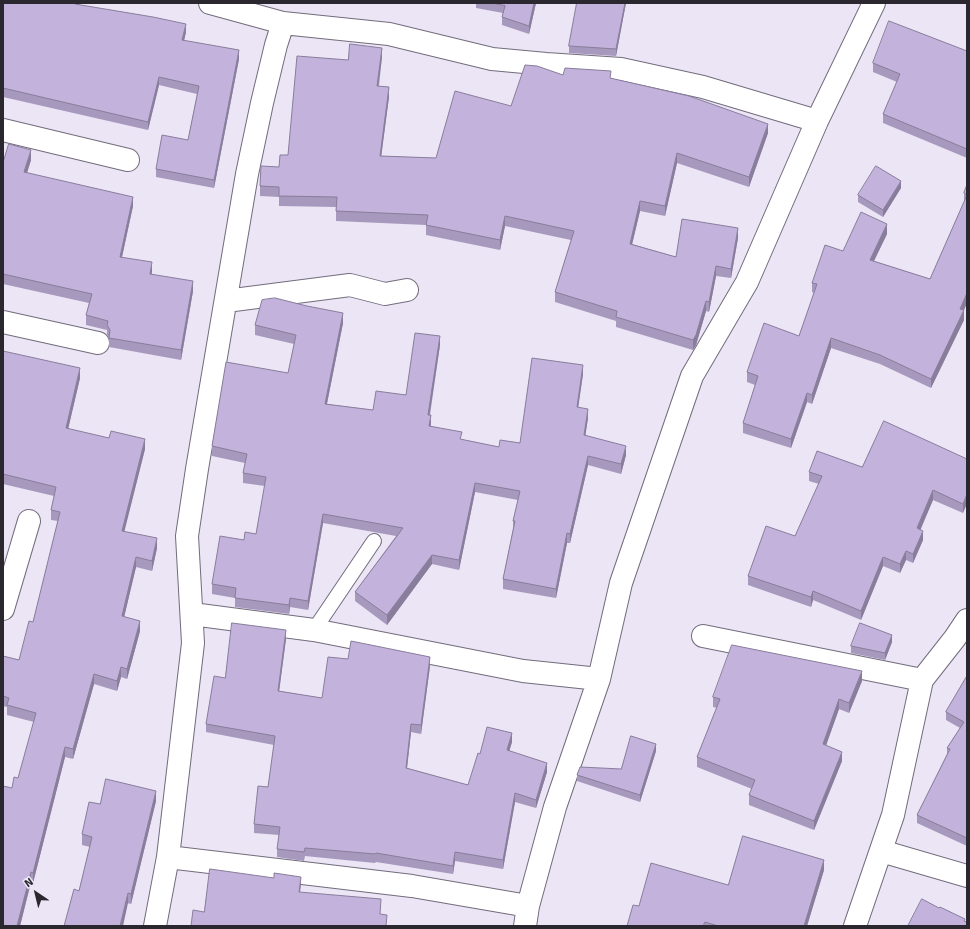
<!DOCTYPE html>
<style>
body{margin:0}
#map{position:relative;width:970px;height:929px;overflow:hidden;background:#ebe5f6;font-family:Signika,sans-serif}
canvas{display:block}
.frame{position:absolute;inset:0;border:4px solid #2a272e;pointer-events:none}
.north{position:absolute;left:16px;top:873px;width:40px;height:40px;-webkit-text-stroke:3px #ebe5f6;paint-order:stroke;rotate:325deg;font-size:11px;font-weight:700;line-height:16px;text-align:center;color:#2a272e}
.north::after{content:'';display:block;margin:auto;width:14px;height:18px;background:#2a272e;clip-path:polygon(50% 0,100% 100%,50% 72%,0 100%)}
</style>
<div id="map">
<canvas width="970" height="929"></canvas>
<div class="frame"></div>
<div class="north">N</div>
</div>
<script>
const g = document.querySelector('canvas').getContext('2d');
g.lineJoin = 'round';
function stroke(path, color, width, dash) {
  g.strokeStyle = color;
  g.lineWidth = width;
  g.lineCap = dash ? 'butt' : 'round';
  g.setLineDash(dash || []);
  g.stroke(path);
}
function paint(path, color) {
  g.fillStyle = color;
  g.fill(path, 'evenodd');
}
const service = new Path2D(`
 M314,630l60,-89`);
const minor = new Path2D(`
 M210,3l73,20 106,11 103,25 54,5 75,5 82,18 114,34
 M3,130l125,30
 M226,301l124,-16 35,9 22,-4
 M3,322l95,21
 M3,609l26,-88
 M192,614l122,16 209,41 76,8
 M703,636l219,44
 M881,851l86,25
 M168,857l244,29 116,20
 M155,926l13,-69 25,-214 -6,-107 10,-67 50,-295 15,-71 14,-58 7,-22
 M525,926l3,-20 27,-99 44,-128 22,-96 71,-207 55,-94 70,-161 57,-118
 M855,926l38,-111 29,-135 33,-42 12,-18`);
const wall = new Path2D(`
 M3,3l74,1 109,28 -2,9 55,18 -25,129 -58,-11v-8l32,-29 9,-46 -38,-9 -11,45 -145,-33z
 M476,3h60l-7,31 -27,-9v-8l1,-4 -27,-5z
 M577,3h49l-10,53 -47,-3v-7z
 M967,51v107l-84,-35v-9l14,-32 -24,-10v-9z
 M382,57l-3,29 10,11 -8,59 55,2 75,-52 52,-31 48,3 157,55 -19,54 -72,-24 -12,53 -25,-5 -8,33 44,13 62,-19 -7,40 -15,-2 -7,36 -3,-1 -10,34 -3,5 -77,-23v-6l-61,-19v-10l16,-52 -66,-14 -5,24 -74,-15v-10l-90,-4v-14l-57,-1v-9l-19,-1v-10l19,-19 9,-12 60,-95z
 M31,160l-4,13 106,33 -11,51 30,15 -1,2 42,17 -12,69 -72,-13v-8l-2,-4v-5l-21,-5v-10l3,-12 -86,-19v-121z
 M967,185v118l-3,7v10l-33,68 -51,-24 -49,-16 -19,56 -5,-2 -16,46 -48,-15v-10l12,-38 -8,-3v-10l52,-36 15,-43 -2,-1v-9l31,-32 44,-17 -13,27 56,18 34,-77v-9z
 M901,188l-18,29 -25,-15v-7z
 M343,323l-16,81 46,6 33,-15 34,-50 -10,70 1,12 31,13 37,7 21,-4 63,-69 -5,33 10,11 -3,18 41,19 -5,19 -33,-9 -18,78h-3l-11,55 -53,-9v-10l10,-50v-8l5,-21 -43,-8 -16,78 -27,-6 -45,61 -32,-24v-9l41,-56 -73,-13 -15,87 -18,-3 -1,7 -54,-7v-9l-23,-4v-10l32,-44 12,-6 9,-48 -22,-3v-10l2,-10 -33,-7v-10l76,-73 6,-29 -39,-9v-10z
 M3,351l77,27 -12,51 77,20 -21,82 33,17 -5,23 -16,-4 -12,50 16,14 -13,48 -6,-2 -4,14 -23,-7 -21,75 -8,-2 -32,126 -2,-1 -11,44h-17l9,-138 6,-10 16,-56 -27,-7v-8l-4,-1v-50l16,4 14,-38 25,-101 -7,-1v-10l3,-14 -51,-12z
 M967,459l-4,54 -30,-13 -13,29 3,11 -10,23 -7,-3 -6,13 -17,-7 -22,54 -48,-20 -2,7 -63,-22v-9l47,-40 24,-52 -10,-3v-9l53,-5z
 M286,639l-7,52 43,7 26,-39 82,7 -9,68 -10,-2 -4,36 61,17 12,-31 32,-12 -3,9 38,21 -11,36 -21,-6 -12,67 -48,-8 -2,13 -77,-12 -1,1 -70,-7 -1,5 -27,-4v-8l2,-14 -25,-2v-9l14,-37 6,-42 -68,-13v-8l19,-46z
 M892,642l-7,18 -34,-7v-7z
 M967,676v170l-50,-23v-8l30,-61v-6l13,-20 -14,-8v-8z
 M862,681l-13,32 -10,-4 -13,36 16,16 -28,69 -65,-25v-10l3,-6 -55,-22v-10l20,-49 -4,-1v-10z
 M656,751l-16,51 -63,-21v-6l44,-6z
 M156,801l-25,103 -52,-13 11,-44 -8,-2v-11l18,-30z
 M824,870l-17,56h-180l12,-20 89,-21z`);
const shadedWall = new Path2D(`
 M534,3h2l-7,31v-8z
 M625,3h1l-10,53v-7z
 M186,24v8l-4,17v-9z
 M382,48v9l-5,38v-9z
 M239,50v9l-25,129v-8z
 M159,77v8l-11,45v-8z
 M389,87v10l-9,69v-10z
 M768,124v9l-19,54v-10z
 M31,150v10l-7,22v-10z
 M677,153v10l-12,53v-10z
 M901,181v7l-18,29v-7z
 M133,197v9l-13,60v-9z
 M640,201v10l-10,42v-9z
 M505,216v10l-5,24v-10z
 M887,224v10l-17,35v-9z
 M738,228v10l-7,40v-9z
 M152,262v10l-2,11v-9z
 M716,266v10l-7,36v-10z
 M193,281v10l-12,69v-10z
 M967,293v10l-4,9 1,-2v10l-33,68v-9z
 M706,301v10l-10,34 -3,5v-10z
 M343,313v10l-18,90v-9z
 M440,336v9l-12,79v-9z
 M831,338v10l-19,56v-9z
 M583,365v9l-6,42v-9z
 M80,368v10l-14,60v-10z
 M807,393v9l-16,46v-9z
 M588,409v9l-4,27v-10z
 M431,415v9l-2,12v-10z
 M145,439v10l-23,92v-10z
 M626,446v9l-5,19v-10z
 M588,456v9l-18,78v-9z
 M475,483v9l-16,78v-10z
 M933,490v10l-16,38v-10z
 M967,494v10l-4,9v-9z
 M323,514v9l-15,87v-9z
 M923,531v9l-10,23v-9z
 M567,533v10l-11,55v-9z
 M157,538v10l-5,23v-10z
 M906,551v9l-6,13v-9z
 M432,555v9l-45,61v-10z
 M136,557v10l-14,59v-10z
 M883,557v9l-22,54v-9z
 M813,591v9l-2,7v-10z
 M290,598v9l-1,7v-9z
 M140,621v10l-13,48v-10z
 M286,630v9l-8,61v-9z
 M892,635v7l-7,18v-7z
 M430,657v9l-9,68v-9z
 M121,667v10l-4,14v-10z
 M862,671v10l-13,32v-10z
 M94,674v10l-21,75v-10z
 M839,699v10l-16,45v-10z
 M411,724v8l-5,45v-9z
 M512,733v9l-5,17v-9z
 M656,744v7l-16,51v-7z
 M65,747v10l-32,126v-10z
 M842,752v9l-28,69v-9z
 M547,763v9l-11,36v-8z
 M156,791v10l-25,103v-10z
 M515,793v9l-12,67v-9z
 M455,852v9l-2,13v-8z
 M824,860v10l-17,56h-3z
 M31,872v10l-11,44h-3z
 M301,877v8l-2,16v-9z
 M128,893v10l-5,23h-3z`);
const building = new Path2D(`
 M3,3h73l-1,1 78,13 33,7 -4,16 57,10 -25,130 -58,-11 6,-34 26,5 11,-54 -40,-9 -11,45 -145,-34z
 M492,3h42l-5,23 -27,-9 3,-11z
 M577,3h48l-9,46 -47,-3z
 M889,21l78,30v98l-84,-35 17,-40 -27,-11z
 M350,44l32,4 -5,38 12,1 -9,69 56,2 19,-67 56,15 14,-41 12,1 26,9 2,-7 46,3 -1,7 79,18 79,28 -19,53 -72,-24 -12,53 -25,-5 -10,43 46,13 6,-38 56,9 -7,41 -15,-3 -7,36 -3,-1 -10,34 -3,5 -77,-23 1,-6 -62,-19 19,-61 -69,-15 -5,24 -74,-15 2,-10 -92,-4 1,-14 -58,-1v-9l-19,-1 1,-20 18,1 1,-12h8l9,-99 51,4z
 M9,144l22,6 -7,22 109,25 -13,60 32,5 -2,12 43,7 -12,69 -72,-12 1,-8 -3,-5 1,-4 -22,-6 6,-21 -89,-20v-111z
 M876,166l25,15 -18,29 -25,-15z
 M967,185v108l-7,16 4,1 -33,69 -51,-24 -49,-17 -19,57 -5,-2 -16,46 -48,-16 15,-47 -11,-4 17,-49 35,13 18,-52 -5,-1 13,-38 18,6 18,-39 26,12 -17,36 60,19 37,-84 -3,-2z
 M275,298l32,8 36,7 -18,91 48,6 3,-19 30,4 9,-62 25,3 -12,79h3l-2,11 33,6 -2,7 39,8 1,-7 20,3 12,-85 51,7 -6,42 11,2 -4,26 42,11 -5,18 -33,-8 -18,78 -3,-1 -11,56 -53,-10 12,-58h-2l7,-30 -45,-8 -16,77 -27,-5 -45,60 -32,-23 48,-64 -80,-14 -15,87 -18,-3 -1,7 -54,-7 1,-10 -24,-4 8,-48 24,4 1,-8 11,2 10,-57 -23,-4 4,-19 -35,-8 14,-84 62,11 8,-38 -41,-10 7,-25z
 M3,351l77,17 -14,60 43,10 2,-7 34,8 -23,92 35,7 -5,23 -16,-4 -14,59 18,5 -13,48 -6,-2 -4,14 -23,-7 -21,75 -8,-2 -32,126 -2,-1 -14,54h-14v-140l9,2 2,-11 4,1 18,-65 -29,-8 2,-7 -6,-2v-40l16,4 10,-39 4,1 27,-110 -9,-2 5,-23 -53,-13z
 M884,421l83,38v35l-4,10 -30,-14 -16,38 6,3 -10,23 -7,-3 -6,13 -17,-7 -22,54 -48,-20 -2,6 -63,-21 18,-50 29,10 27,-60 -13,-4 8,-21 45,16z
 M232,623l54,7 -8,61 44,7 6,-41 20,2 3,-18 79,16 -9,68 -10,-1 -5,44 62,17 10,-32 2,1 7,-27 25,6 -5,17 40,13 -11,37 -21,-7 -12,67 -48,-8 -2,14 -77,-13 -1,1 -70,-6 -1,4 -27,-3 3,-22 -26,-3 4,-38 10,1 7,-51 -69,-12 8,-48 11,2z
 M860,623l32,12 -7,18 -34,-7z
 M732,645l130,26 -13,32 -10,-4 -16,45 19,8 -28,69 -65,-26 6,-15 -58,-23 23,-58 -7,-2z
 M967,676v162l-50,-23 33,-66 -3,-1 17,-26 -18,-10z
 M631,736l25,8 -16,51 -63,-20 3,-8 41,2z
 M106,779l50,12 -25,103 -3,-1 -8,33h-56l10,-37 5,2 13,-54 -10,-3 7,-32 11,2z
 M743,836l81,24 -20,66h-86l-13,-4 -2,4h-76l6,-21 6,1 12,-43 77,22z
 M210,869l64,9v-5l27,4 -2,15 82,7 -1,15 7,1 -1,11h-195l2,-16 11,2z
 M922,899l17,9 1,-1 25,12 -1,2 3,1v4h-59z`);
stroke(service, '#726c7c', 16);
stroke(minor, '#726c7c', 24);
stroke(service, '#fff', 14);
stroke(minor, '#fff', 22);
paint(wall, '#a799bd');
paint(shadedWall, '#887d9a');
paint(building, '#c2b2dc');
stroke(building, '#887d9a', 1);
</script>
